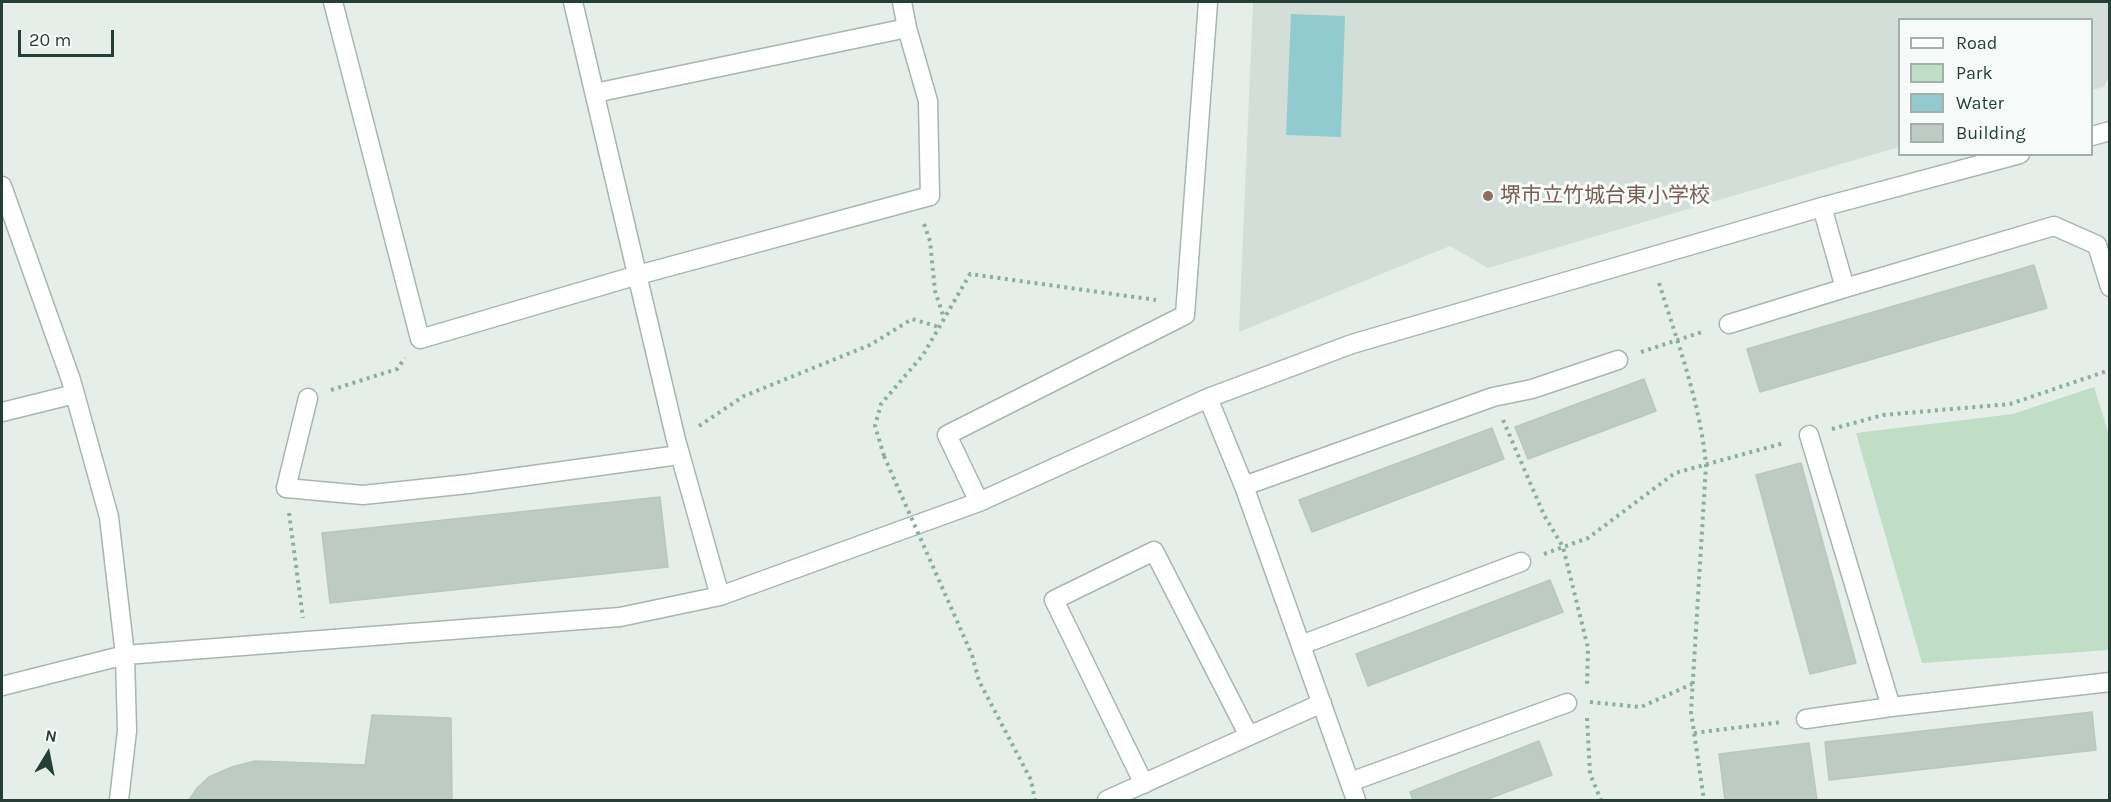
<!DOCTYPE html>
<meta charset="utf-8">
<style>
body{margin:0}
#map{position:relative;width:2111px;height:802px;overflow:hidden;background:#e6eee9;font-family:Karla,sans-serif}
canvas{display:block}
.frame{position:absolute;inset:0;border:3px solid #253f36;pointer-events:none}
.legend{position:absolute;left:1898px;top:18px;width:195px;height:138px;box-sizing:border-box;background:#f6faf8;border:2px solid #a2afaa;margin:0;padding:8px 10px;list-style:none;font-size:18px;color:#253f36}
.legend li{display:flex;align-items:center;gap:12px;height:30px}
.legend b{width:30px;border:2px solid #a2afaa}
.north{position:absolute;left:18px;top:724px;width:60px;height:60px;-webkit-text-stroke:4px #f6faf8;paint-order:stroke;rotate:10deg;font-size:16px;font-weight:700;line-height:24px;text-align:center;color:#253f36}
.north::after{content:'';display:block;margin:auto;width:21px;height:27px;background:#253f36;clip-path:polygon(50% 0,100% 100%,50% 72%,0 100%)}
.scale{position:absolute;left:18px;top:30px;width:96px;height:27px;box-sizing:border-box;border:3px solid #253f36;border-top:0;padding-left:8px;font-size:18px;line-height:21px;white-space:nowrap;color:#253f36;-webkit-text-stroke:4px #f6faf8;paint-order:stroke}
</style>
<div id="map">
<canvas width="2111" height="802"></canvas>
<div class="frame"></div>
<ul class="legend">
<li><b style="height:8px;background:#fff"></b>Road</li>
<li><b style="height:16px;background:#c0ddc5"></b>Park</li>
<li><b style="height:16px;background:#91cbcf"></b>Water</li>
<li><b style="height:16px;background:#becbc5"></b>Building</li>
</ul>
<div class="north">N</div>
<div class="scale">20 m</div>
</div>
<script>
const g = document.querySelector('canvas').getContext('2d');
g.lineJoin = 'round';
function paint(path, color) {
  g.fillStyle = color;
  g.fill(path, 'evenodd');
}
function stroke(path, color, width, dash) {
  g.strokeStyle = color;
  g.lineWidth = width;
  g.lineCap = dash ? 'butt' : 'round';
  g.setLineDash(dash || []);
  g.stroke(path);
}
function write(font, color, halo, rows, align = 'center') {
  g.font = font + ' Karla,"Noto Sans JP",sans-serif';
  g.lineWidth = 6;
  g.setLineDash([]);
  g.textBaseline = 'middle';
  g.strokeStyle = halo;
  g.fillStyle = color;
  for (const [text, x, y, turn = 0] of rows) {
    g.save();
    g.translate(x, y);
    g.rotate((+turn || 0) * Math.PI / 180);
    g.textAlign = isNaN(turn) ? turn : align;
    if (halo) g.strokeText(text, 0, 0);
    g.fillText(text, 0, 0);
    g.restore();
  }
}
const built = new Path2D(`
 M1253,2h856v75l-5,10 -12,3v-70h-192l-1,127 -411,121 -38,-22 -211,86z`);
const green = new Path2D(`
 M2094,387l15,48v215l-187,13 -66,-230 157,-19z`);
const water = new Path2D(`
 M1291,14l54,2 -4,121 -55,-2z`);
const building = new Path2D(`
 M2034,265l13,43 -287,84 -13,-43z
 M1644,379l12,32 -128,48 -13,-32z
 M1492,428l12,31 -192,73 -13,-32z
 M1801,463l55,200 -46,11 -54,-199z
 M660,497l8,70 -338,36 -8,-70z
 M1550,580l13,32 -195,74 -12,-32z
 M2092,712l4,38 -267,30 -4,-38z
 M372,715l79,3 1,82h-263l8,-12 12,-11 23,-10 23,-6 110,4z
 M1539,741l13,34 -67,25h-72l-3,-8z
 M1809,743l8,57h-92l-6,-46z`);
const path = new Path2D(`
 M924,224l6,17 5,50 9,27
 M1659,283c19,61 41,119 47,182l-15,247 13,88
 M1641,352l64,-21
 M331,390l66,-21 8,-11
 M1503,420l41,95 19,32 25,101 -1,38
 M699,426l45,-30 126,-51 42,-26 27,8
 M1832,429l51,-14 127,-11 100,-34
 M884,456l-9,-30 6,-22 42,-49 47,-81 186,26
 M289,513l14,105
 M1544,554l44,-16 87,-65 109,-30
 M972,655l7,26 52,99 4,20
 M1590,702l51,5 51,-23
 M1587,718l3,56 11,26
 M1694,733l88,-11`);
const minor = new Path2D(`
 M333,2l87,337 218,-64 292,-79 -2,-95 -21,-73 -312,65
 M573,2l103,438 44,156
 M902,2l5,26
 M2092,136l18,-5
 M2,186l69,194 38,137 16,138 2,76 -8,69
 M1822,207l23,81
 M1729,324l116,-36 209,-62 43,19 13,42
 M308,398l-22,90 77,7 105,-11 211,-29
 M1208,398l36,88 112,314
 M2,412l73,-18
 M1809,435l82,272 219,-25
 M1244,486l249,-89 39,-8 86,-29
 M979,502l-32,-67 238,-120 23,-313
 M1301,645l220,-83
 M2,686l123,-31 495,-38 100,-21 259,-94 229,-104 144,-54 470,-137 198,-53
 M1806,719l85,-12
 M1350,782l217,-79
 M1144,784l-90,-184 100,-49 95,185
 M1107,800l215,-97`);
const pathBridge = new Path2D(`
 M884,456l88,199`);
const markers = [
 [1488,196,6,"#8d6e63"]
];
const educationNames = [
 ["堺市立竹城台東小学校",1500,196]
];
paint(built, '#d4ded8');
paint(green, '#c0ddc5');
paint(water, '#91cbcf');
paint(building, '#becbc5');
stroke(building, '#b8c7c0', 1.5);
stroke(minor, '#a8b6b0', 21);
stroke(path, '#88af9f', 4, [3, 4.5]);
stroke(minor, '#fff', 18);
stroke(pathBridge, '#88af9f', 4, [3, 4.5]);
for (const [x, y, r, color] of markers) {
  const dot = new Path2D();
  dot.arc(x, y, r, 0, 2 * Math.PI);
  g.fillStyle = color;
  g.fill(dot);
  stroke(dot, '#f6faf8', 2);
}
write('21px', '#785e54', '#f6faf8', educationNames, 'left');
</script>
